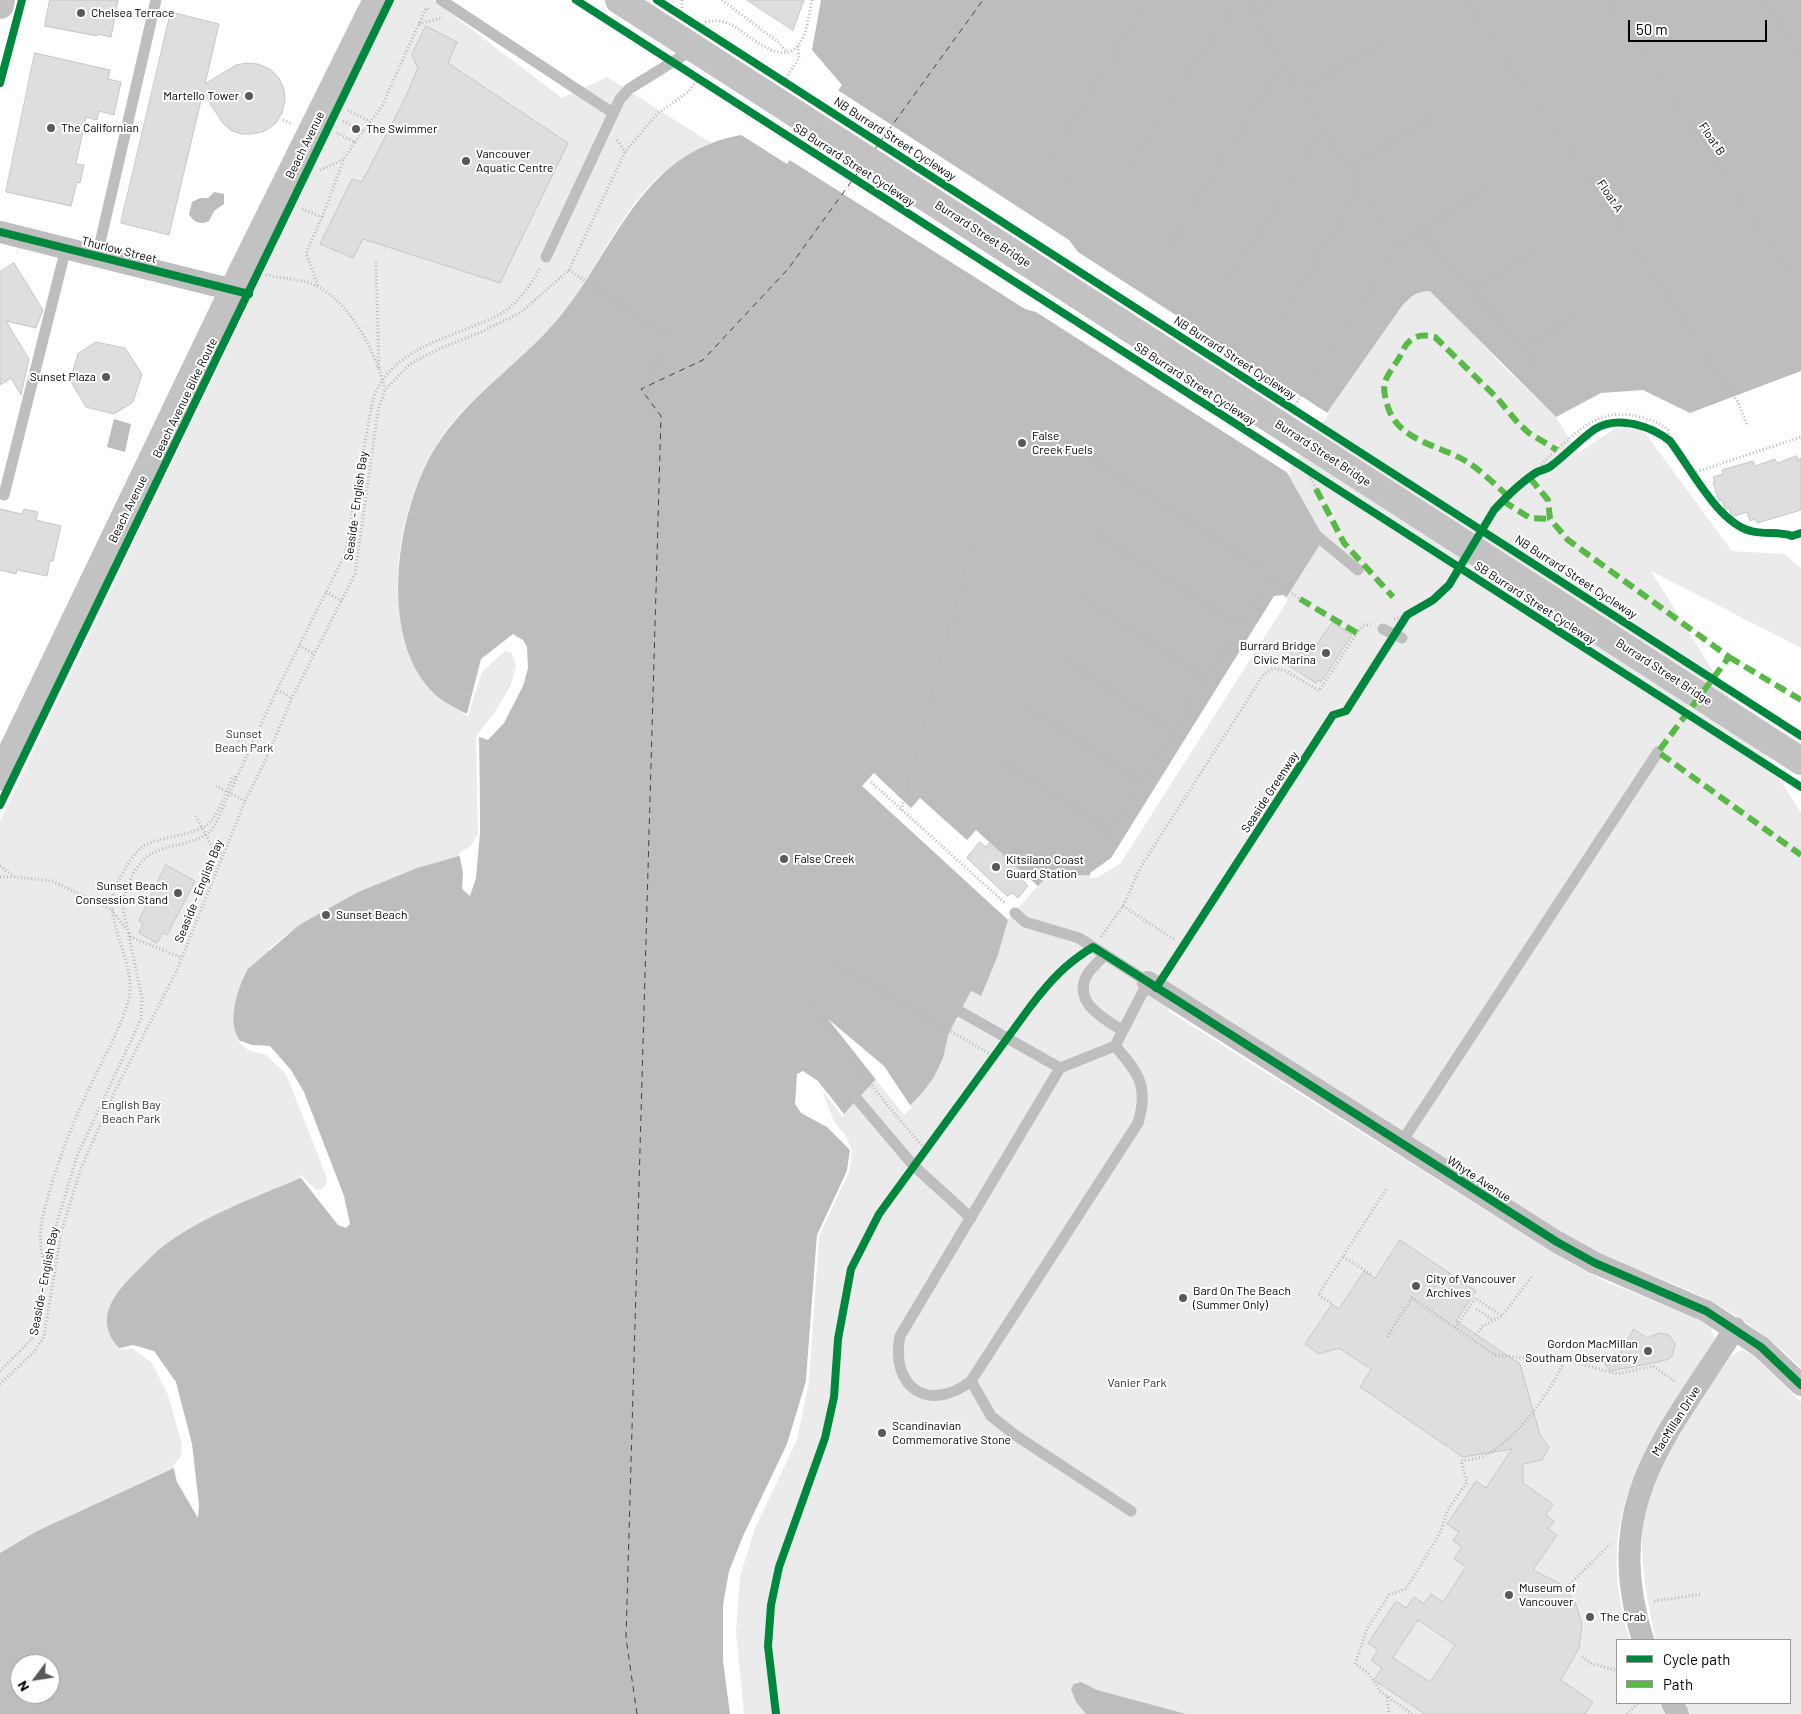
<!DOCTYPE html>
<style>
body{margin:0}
#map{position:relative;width:1801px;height:1714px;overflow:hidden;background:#fff;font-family:Barlow,sans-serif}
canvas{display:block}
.legend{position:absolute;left:1616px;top:1639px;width:175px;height:65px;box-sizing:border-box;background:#fff;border:1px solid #999;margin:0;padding:6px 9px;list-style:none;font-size:15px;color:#000}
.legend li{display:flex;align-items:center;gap:10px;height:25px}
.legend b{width:25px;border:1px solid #999}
.north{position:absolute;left:10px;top:1654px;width:50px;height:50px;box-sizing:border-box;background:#fff;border:1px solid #999;border-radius:50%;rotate:239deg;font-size:14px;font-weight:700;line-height:20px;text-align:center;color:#000}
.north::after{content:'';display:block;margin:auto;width:18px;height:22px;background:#595959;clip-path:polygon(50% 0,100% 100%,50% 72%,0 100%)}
.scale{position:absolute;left:1628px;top:20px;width:139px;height:22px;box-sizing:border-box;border:2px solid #000;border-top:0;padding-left:6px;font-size:15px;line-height:18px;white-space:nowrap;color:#000;-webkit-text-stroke:4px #fff;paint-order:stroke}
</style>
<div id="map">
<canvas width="1801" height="1714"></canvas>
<ul class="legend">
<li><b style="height:6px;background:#00873e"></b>Cycle path</li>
<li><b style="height:6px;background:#58b947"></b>Path</li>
</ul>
<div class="north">N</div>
<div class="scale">50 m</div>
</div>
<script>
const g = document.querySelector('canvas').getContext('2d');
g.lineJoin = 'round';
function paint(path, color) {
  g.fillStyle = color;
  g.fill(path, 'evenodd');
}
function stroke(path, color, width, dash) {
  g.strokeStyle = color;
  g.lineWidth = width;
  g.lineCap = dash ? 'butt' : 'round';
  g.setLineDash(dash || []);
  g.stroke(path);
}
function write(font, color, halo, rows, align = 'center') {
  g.font = font + ' Barlow,sans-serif';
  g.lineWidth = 4;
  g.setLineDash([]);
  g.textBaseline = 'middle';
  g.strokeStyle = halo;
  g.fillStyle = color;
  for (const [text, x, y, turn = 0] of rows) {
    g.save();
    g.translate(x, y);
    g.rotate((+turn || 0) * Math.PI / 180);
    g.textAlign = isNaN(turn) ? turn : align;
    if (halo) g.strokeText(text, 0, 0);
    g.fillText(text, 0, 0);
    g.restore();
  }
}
const green = new Path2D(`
 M394,0h39l129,98 45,-21 104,66c-18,11 -38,21 -54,35 -40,38 -60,93 -95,136 -31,38 -72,67 -105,103 -44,49 -67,133 -57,198 2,20 10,39 18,58l62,-3 28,-22 9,9 -4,29 -34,51 1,96 -7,15 -14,8 -42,12 -59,24 -59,33 -30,24 -1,103 21,20 41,106 -1,7 -196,160 21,16 17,33 13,51 -2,15 -8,8 -137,63 -37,22v-732z
 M1420,291h10l9,7 63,67 54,52 22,36 38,-25 27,2 89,121 53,3 16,15v79l-150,-77 150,242v555c-28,-28 -61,-52 -96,-70 -41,-20 -84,-33 -125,-52l-404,-257 -8,22 402,252 37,19 89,36 15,10 4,10 -3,5c-64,103 -122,169 -82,297h-13v63h42l6,11h-923l-8,-82 4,-56 86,-472 -3,-12 55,-13 36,25 22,-27 9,-19 6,-25 22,-42 9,5 18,-41 10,-35 39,-44 49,-1 190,-404 116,-165 8,-9z
 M1741,1350l12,5 48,47v312h-111l-6,-11h106v-63h-134c-8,-33 -15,-71 -14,-105 3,-67 53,-126 89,-179z`);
const water = new Path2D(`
 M821,0h980v371l-111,42 -47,-23 -42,3 -45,24 -126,-126c-13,0 -19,5 -28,15l-116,165 38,67 -206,325 -21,12 -50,1 -39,44 -10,35 -17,41 -10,-5 -22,42 -6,25 -9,19 -11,15 -20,21 -27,-34 -32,35 -18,-23 -7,4 31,55 -3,21 -30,65 -11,145 -12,58 -41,88 -15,49 -4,56 8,82h-742v-161l37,-22 137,-63 8,-8 2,-15 -13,-51 -17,-33 -21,-16 -14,3c-25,-27 -7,-52 15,-74 9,-8 18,-19 27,-26 39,-31 95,-51 140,-70l15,15 12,-5 2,-10c-14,-34 -24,-71 -41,-104 -3,-6 -14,-17 -21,-21 -5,-4 -13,-3 -18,-5 -29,-13 -13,-60 -2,-79l51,-44 59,-33 59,-24 42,-12 14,-8 7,-15 -1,-96 34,-51 4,-29 -9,-9c-31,19 -32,33 -41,66 -15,-8 -30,-15 -40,-28 -50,-61 -28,-188 14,-247 33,-48 85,-80 121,-125 48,-59 73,-141 150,-171 9,-4 20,-6 29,-8l46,29 55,-79 -30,-35zM20,1664h30v30h-30z
 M214,192l10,2v10l-10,7 -5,10c-8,4 -15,2 -20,-7l3,-12 8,-4h8z
 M114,419l17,5 -6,28 -18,-5z
 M1081,1682l16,8 89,24h-100l-10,-12 -5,-13 3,-5z`);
const pier = new Path2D(`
 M836,89l233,151 9,12 251,162 -40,57 2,4 -255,-163 -11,-3 -237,-150z
 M1284,595l4,5 -168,264 -22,13 -8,1v-5l21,-15 163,-262z
 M513,634l10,6 4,7 1,21 -5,18 -19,37 -16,17 -9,-3 1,96 -4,45 -6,18 -8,-7 1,-16 -4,-20 12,-7 7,-13 -2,-97 19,-24 16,-27 5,-20 -5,-13 -6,-1 -23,21 -14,44 -10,-4 9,2 14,-55z
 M874,773l37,35 9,-10 47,42 9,-10 62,56 -30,34 -146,-134z
 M828,1019l56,47 28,42 -8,7z
 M241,1041l11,4 18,1 21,24 13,22 40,104 6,28 -4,4 -8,-3 -37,-47 -1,-3 2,1 15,15 8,-4 2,-9 -41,-104 -20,-19 -18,-5 -10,-8z
 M803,1071l15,10 27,35h-3l-17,-23 -2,1 12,29 11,13 6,15 -3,21 -30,64 -10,146 -12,58 -42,88 -15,49 -4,55 8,82h-14l-7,-53v-56l6,-34 14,-35 44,-92 19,-63 11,-146 30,-64 3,-21 -23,-23 -26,-14 -6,-9 2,-30z
 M133,1345l21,6 22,31 16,62 7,61 -1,13 -21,-36 -4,-17 7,-7 2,-13 -14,-50 -16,-32 -20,-15 -15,2z`);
const ferry = new Path2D(`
 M875,149l108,-149
 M637,1714l-11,-76 35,-1222 -20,-27 62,-29 85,-91 71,-98`);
const building = new Path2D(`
 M50,0h68l-7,37 -13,-3 -1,2 -52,-10z
 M747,0h57l-11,30z
 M171,12l48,12 -14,60 31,-19 11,-2 11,1 12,5 9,9 5,11 1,12 -3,12 -7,11 -10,7 -12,3h-12l-11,-4 -8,-8 -19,-30 -34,143 -48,-12z
 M426,26l31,16 -9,21 120,80 -68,140 -137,-44 -10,19 -33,-14 32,-65 10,3 43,-84 13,-30 -6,-13z
 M35,53l75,17 -2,9 13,3 -7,33 -15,-4 -2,9 -11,-3 -10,47 8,1 -4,18 -3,-1 -6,24 -65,-14z
 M14,263l29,47 -7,18 -30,-7 23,38 -8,36 -10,-17 -11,7v-113z
 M96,342l29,6 17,26 -9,28 -19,12 -28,-7 -16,-27 8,-26z
 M1797,456l1,4 3,-2v52l-44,13 -2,-4 -5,2 -3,-9 -15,5 -3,-9 -4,2 -3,-10 -3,1 -6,-19 2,-1 -2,-4 10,-3 -1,-4 31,-9 2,5 20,-7 2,4z
 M0,509l22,5 2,-5 14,3 -2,8 25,6 -8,35h-3l-3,15 -30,-6 -1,4 -16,-4z
 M1334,623l18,12 -31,47 -3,-2 -2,3 -31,-20 9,-15 14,9 23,-33z
 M980,842l6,5 4,-5 36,34 -4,4 6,6 -10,12 -6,-5 -5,3 -40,-38z
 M166,865l29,16 -28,54 -4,-2 -6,10 -18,-10 4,-10 -4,-2z
 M1400,1240l76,51 -20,30 64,43 20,71 9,12 -7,13 -19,4v19l30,21 -7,11 8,6 -6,8 9,6 -24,35 28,14 14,18 7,22 -3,24 -18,32 32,22 -8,12h-160l-51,-34 8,-12 -11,-8 7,-10 -10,-7 28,-42 10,7 8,-11 10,7 7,-10 12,8 23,-35 -12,-8 8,-12 -9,-6 6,-9 -12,-8 29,-43 10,7 26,-39 -49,8 -103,-70 11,-18 -32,-21 -20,6 -14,-10 27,-40 7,5 25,-38 11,7zM1418,1620l37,25 -25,37 -37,-24z
 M1634,1329l13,9 13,-5 9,2 6,9 -2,10 -4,5 -11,3 -48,9 -5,-7 2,-8 13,-3z`);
const path = new Path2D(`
 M682,0v14
 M722,0l56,42 9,10
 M1245,0l152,246 23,-15 118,134
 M1467,0l271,402 9,23
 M1609,0l192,288
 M1762,0l39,58
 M1254,14l24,-14
 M419,24l23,-6
 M702,28l3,-6c7,-1 13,-2 20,0 20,6 57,52 76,19 7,-11 8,-28 11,-41
 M784,81l15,-23 -1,-12
 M1301,91l84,-50
 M348,110l21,11
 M283,120l9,4
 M343,121l20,10
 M617,140l8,12
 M355,142l27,-36 44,-98 4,3
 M1349,168l84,-51
 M320,170l24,-11
 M1125,174l111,-174
 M1077,193l-25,-35 95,-158
 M302,209l20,8 -16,36 12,33
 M322,217l22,-58 11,-17 -18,-9
 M1420,231l64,-42
 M1168,249l115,-188
 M376,262l3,108
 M569,270l102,69 -30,50
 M266,275c15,3 41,5 53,12 35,21 56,65 66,102
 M1227,280l98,-151
 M1473,291l59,-39
 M1277,325l84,-139
 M1524,348l52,-33
 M1293,408l104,-162
 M1043,428l225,144 -1,2 33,25
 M1306,469l10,20
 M1538,471c5,-11 14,-17 23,-25 26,-24 46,-39 83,-28 9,3 17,5 24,12l2,11
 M1693,473l108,-36
 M1097,534l143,91
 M326,592l16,9
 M1078,595l128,83
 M1394,619l13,-4
 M299,646l16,8
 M1060,657l112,74
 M277,690l15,8
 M1028,708l112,73
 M238,741l30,14
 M1002,762l109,68
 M871,782l135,122
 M216,786l29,15
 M901,810l71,-268
 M196,816l17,33 11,5
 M1103,843l164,-260 -4,-2 4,-7
 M0,866l15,11 37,4 60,29 13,18
 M0,877h14
 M1123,906l52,34
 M129,933l2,4 51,21
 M1101,937l22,-31 17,-38 124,-194 10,-6 12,3 33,20 38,-58 6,-7 8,-2
 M833,963l162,94
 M810,1005l78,101 37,43
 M1343,1257l28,17
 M44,1264c-8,-32 -1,-50 8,-81 9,-30 21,-60 34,-88 14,-31 32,-60 42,-93 12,-37 -31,-86 -10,-121 6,-11 14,-26 24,-34 18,-12 57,-10 70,-27 8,-11 14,-28 20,-41l5,-3
 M1331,1303l-13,-8 69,-107
 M1476,1309l17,11
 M1455,1328l20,-30 27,18
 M1476,1335l7,-9 19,-10 31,-41
 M1387,1337l25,-39 83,57 83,8 39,11 36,-8 23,16
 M0,1371l32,-32 5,-19 7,-55 33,-109 64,-137 1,-21 -20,-95c4,-15 12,-37 26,-47 21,-15 54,-8 68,-33l61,-133 68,-136 26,-145c2,-8 4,-18 9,-25 24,-40 83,-50 120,-70 19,-11 30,-28 40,-46
 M0,1384l34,-32 10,-15 17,-104 19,-62 35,-80 62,-121 68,-169 23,-46 24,-57 63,-124 23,-163 7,-21 25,-26 31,-16 38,-15 41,-20 49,-43 56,-118 32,-38 31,-22 11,-14
 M1565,1589l45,-45
 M1654,1601l48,-7
 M1582,1657l9,6 26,8
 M1387,1697l2,17
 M1412,1714l-32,-23 -12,-18 -13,-9 12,-35 22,-34 18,-7 34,-57 6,-20 20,-29 -6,-21c7,-1 16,-2 23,-5 35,-19 63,-59 80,-94
 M1627,1714l11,-11`);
const lane = new Path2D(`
 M441,0l172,113
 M97,256l59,-256
 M546,257l74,-158 9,-10 63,-39
 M1259,488l99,82
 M4,495l62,-247
 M1383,629l19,9
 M1015,913l10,9 54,16 69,44 -33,64 -55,22 -160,268c-10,51 28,78 71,45l167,-258c11,-36 1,-50 -23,-77
 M846,947l214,121
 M1105,955c-6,6 -14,13 -18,20 -15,27 17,44 35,55
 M802,1034l111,131 58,53
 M1401,1143l257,-391
 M971,1381l20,35 24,19 116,76`);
const street = new Path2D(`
 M0,232l233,58
 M1148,982l409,260 38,21 111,48 55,36 40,38
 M1643,1640c-43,-139 24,-203 92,-312
 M1672,1703l6,11`);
const secondary = new Path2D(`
 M0,5l1,-5
 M1311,445l490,316
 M0,777l243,-507 134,-270`);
const secondaryBridge = new Path2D(`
 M619,0l692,445`);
const quiet = new Path2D(`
 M1530,478l18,22 2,19 18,21 161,117 -71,95 143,103
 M1316,489l28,54 49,54
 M1508,496c-14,-12 -28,-27 -44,-36 -28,-16 -68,-20 -77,-56 -2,-7 -4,-15 -2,-22 3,-10 13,-20 17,-30 7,-15 17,-19 33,-15l63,62 20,24 11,10 28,17
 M1503,501l27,17 20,1
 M1300,599l57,34
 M1729,657l72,43`);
const cycleway = new Path2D(`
 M576,0l1225,787
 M657,0l1144,736
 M0,83l22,-83
 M0,232l249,62
 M0,805l390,-805
 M1156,988l177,-273 13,-4 61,-96 26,-15 16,-15 45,-75c13,-14 27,-28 43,-38 5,-2 10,-3 14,-6 15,-11 28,-26 44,-37 23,-14 56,-3 75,12 20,26 48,82 81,90 14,4 27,0 41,5l9,-3
 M776,1714l-8,-68 3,-41 8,-38 46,-129 9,-41 4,-58 13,-70 28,-55 151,-207c20,-26 35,-43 63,-60l464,295 38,21 111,48 55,36 40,38`);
const markers = [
 [81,13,5,"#595959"],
 [249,96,5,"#595959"],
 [51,128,5,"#595959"],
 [356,129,5,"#595959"],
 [466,161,5,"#595959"],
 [106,377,5,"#595959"],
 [1022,443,5,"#595959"],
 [1326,653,5,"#595959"],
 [784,859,5,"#595959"],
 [996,867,5,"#595959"],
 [178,893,5,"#595959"],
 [326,915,5,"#595959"],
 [1416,1286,5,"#595959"],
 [1183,1298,5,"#595959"],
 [1648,1351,5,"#595959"],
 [882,1433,5,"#595959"],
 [1509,1595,5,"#595959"],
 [1590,1617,5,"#595959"]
];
const poiNames = [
 ["Chelsea Terrace",91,13],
 ["Martello Tower",239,96,"right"],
 ["The Californian",61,128],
 ["The Swimmer",366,129],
 ["Vancouver",476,154],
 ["Aquatic Centre",476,168],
 ["Sunset Plaza",96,377,"right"],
 ["False",1032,436],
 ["Creek Fuels",1032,450],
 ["Burrard Bridge",1316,646,"right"],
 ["Civic Marina",1316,660,"right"],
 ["False Creek",794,859],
 ["Kitsilano Coast",1006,860],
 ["Guard Station",1006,874],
 ["Sunset Beach",168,886,"right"],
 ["Consession Stand",168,900,"right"],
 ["Sunset Beach",336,915],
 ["City of Vancouver",1426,1279],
 ["Archives",1426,1293],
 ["Bard On The Beach",1193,1291],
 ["(Summer Only)",1193,1305],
 ["Gordon MacMillan",1638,1344,"right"],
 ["Southam Observatory",1638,1358,"right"],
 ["Scandinavian",892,1426],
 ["Commemorative Stone",892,1440],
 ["Museum of",1519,1588],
 ["Vancouver",1519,1602],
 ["The Crab",1600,1617]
];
const streetNames = [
 ["NB Burrard Street Cycleway",895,139,33],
 ["Float B",1712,139,56],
 ["Beach Avenue",305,145,-64],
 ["SB Burrard Street Cycleway",854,165,33],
 ["Float A",1610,196,56],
 ["Burrard Street Bridge",983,234,33],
 ["Thurlow Street",119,250,14],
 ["NB Burrard Street Cycleway",1235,358,33],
 ["SB Burrard Street Cycleway",1195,384,33],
 ["Beach Avenue Bike Route",185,398,-64],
 ["Burrard Street Bridge",1323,453,33],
 ["Seaside - English Bay",356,506,-82],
 ["Beach Avenue",128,509,-64],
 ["NB Burrard Street Cycleway",1576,577,33],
 ["SB Burrard Street Cycleway",1535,603,33],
 ["Burrard Street Bridge",1664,672,33],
 ["Seaside Greenway",1270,792,-57],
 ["Seaside - English Bay",199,891,-68],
 ["Whyte Avenue",1479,1179,33],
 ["Seaside - English Bay",44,1281,-79],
 ["MacMillan Drive",1676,1421,-58]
];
const parkNames = [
 ["Sunset",244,734],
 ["Beach Park",244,748],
 ["English Bay",131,1105],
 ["Beach Park",131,1119],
 ["Vanier Park",1137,1383]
];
paint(green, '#ebebeb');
paint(water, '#bdbdbd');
paint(pier, '#fff');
stroke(ferry, '#424242', 1, [6, 5]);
paint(building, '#dedede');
stroke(building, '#c6c6c6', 1);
stroke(path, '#b9b9b9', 3, [1, 2.5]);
stroke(lane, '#bebebe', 11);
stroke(street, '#bebebe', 22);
stroke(secondary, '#c2c2c2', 28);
stroke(secondaryBridge, '#c2c2c2', 28);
stroke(quiet, '#58b947', 6, [12, 6]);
stroke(cycleway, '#00873e', 8);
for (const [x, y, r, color] of markers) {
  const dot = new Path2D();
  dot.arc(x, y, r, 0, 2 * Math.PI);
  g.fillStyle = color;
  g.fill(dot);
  stroke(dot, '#fff', 2);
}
write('12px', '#000', '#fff', poiNames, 'left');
write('12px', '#000', '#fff', streetNames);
write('12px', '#313131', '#fff', parkNames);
</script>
